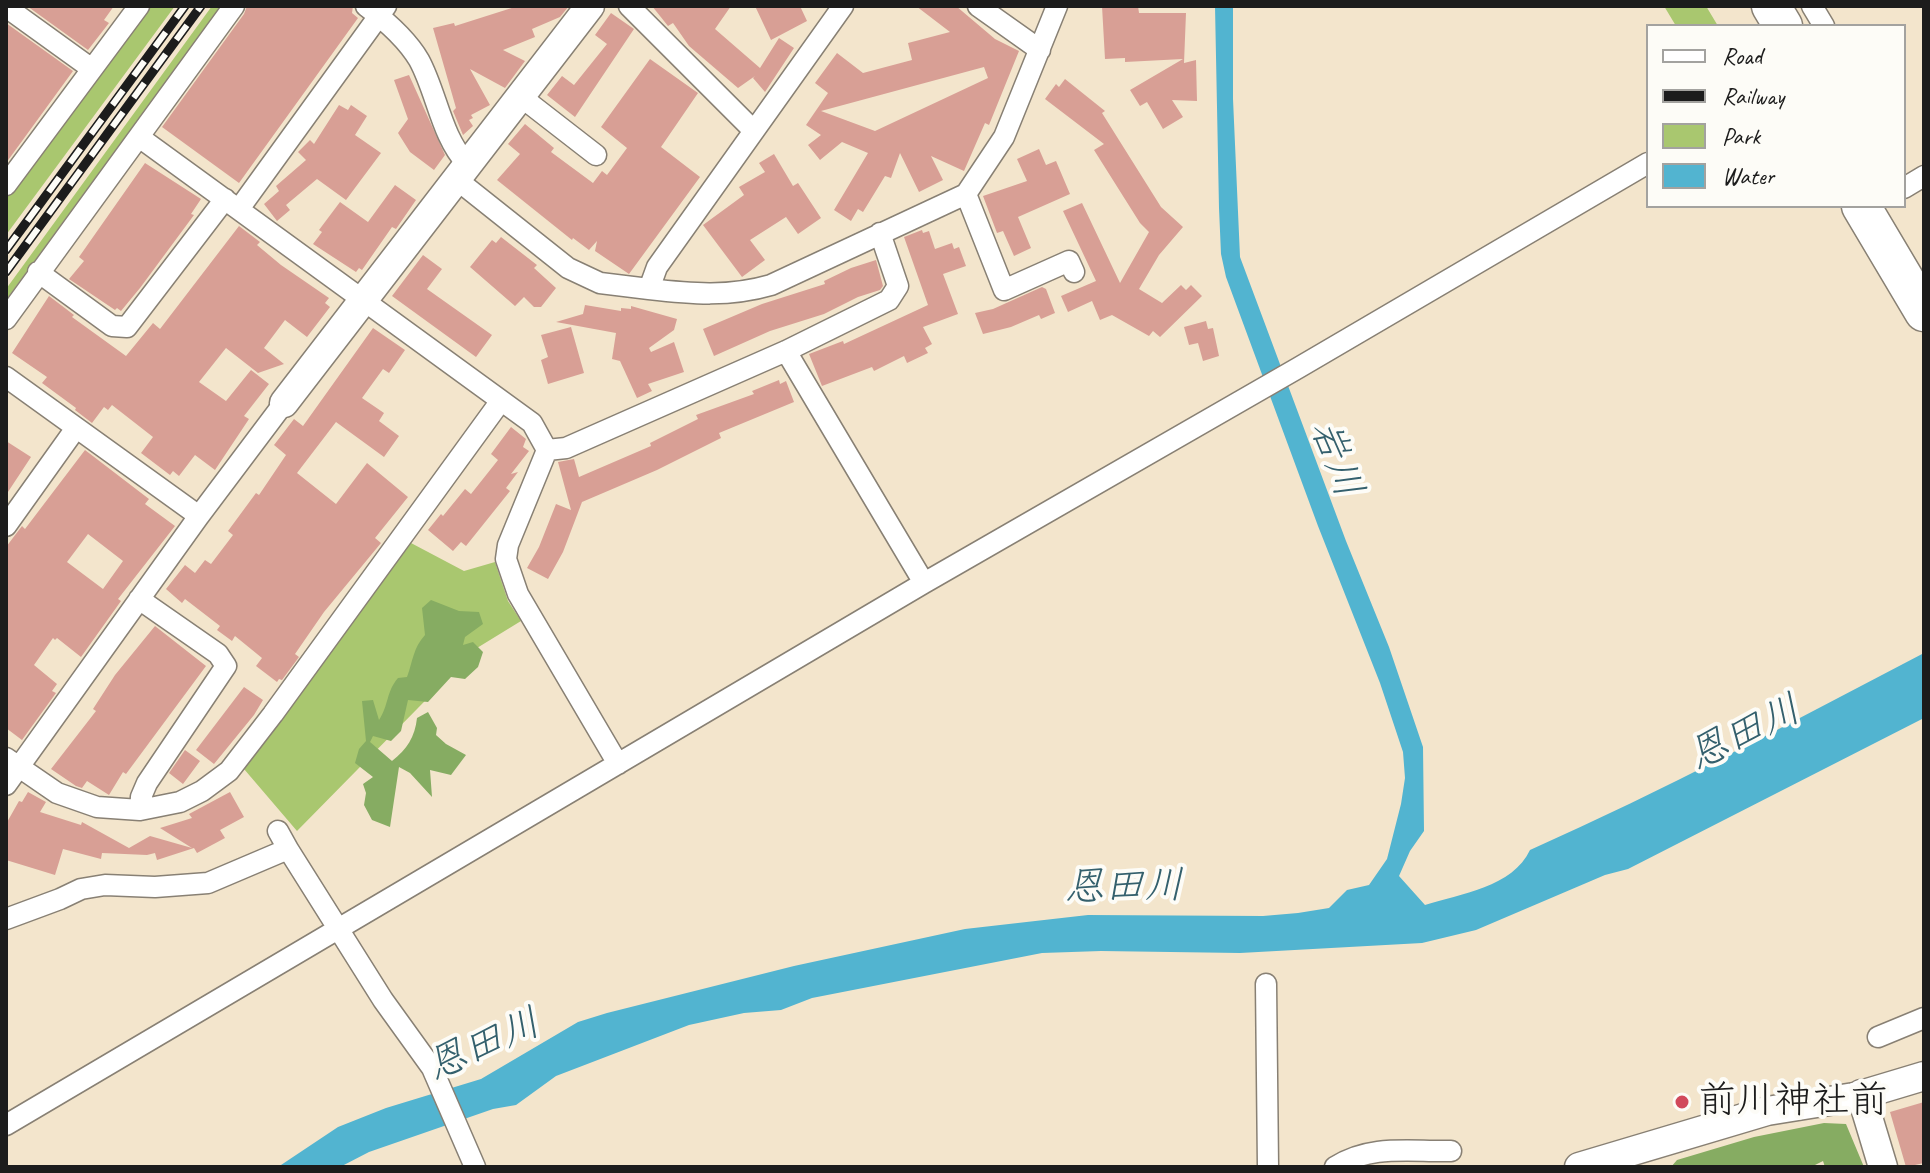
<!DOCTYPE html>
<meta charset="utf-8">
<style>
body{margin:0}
#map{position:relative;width:1930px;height:1173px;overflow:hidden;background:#f3e5cc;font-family:Caveat,sans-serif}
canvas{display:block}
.frame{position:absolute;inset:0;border:8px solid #1c1c1c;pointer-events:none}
.legend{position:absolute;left:1646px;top:24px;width:260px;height:184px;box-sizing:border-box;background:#fdfcf7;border:2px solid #a3a29f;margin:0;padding:10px 14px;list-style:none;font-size:24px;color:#1c1c1c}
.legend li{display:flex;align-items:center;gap:16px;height:40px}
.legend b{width:40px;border:2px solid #a3a29f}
</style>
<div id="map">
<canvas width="1930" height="1173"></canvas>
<div class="frame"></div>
<ul class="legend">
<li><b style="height:10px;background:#fff"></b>Road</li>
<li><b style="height:10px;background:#1c1c1c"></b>Railway</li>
<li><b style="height:22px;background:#a9c76f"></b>Park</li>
<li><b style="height:22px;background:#52b4d0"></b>Water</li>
</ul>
</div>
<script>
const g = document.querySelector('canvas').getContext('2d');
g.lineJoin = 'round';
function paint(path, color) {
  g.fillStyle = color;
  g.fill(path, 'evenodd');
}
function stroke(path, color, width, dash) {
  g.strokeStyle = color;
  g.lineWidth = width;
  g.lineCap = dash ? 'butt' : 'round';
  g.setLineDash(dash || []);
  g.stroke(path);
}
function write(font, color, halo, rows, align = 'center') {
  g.font = font + ' Caveat,"Klee One",sans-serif';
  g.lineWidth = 8;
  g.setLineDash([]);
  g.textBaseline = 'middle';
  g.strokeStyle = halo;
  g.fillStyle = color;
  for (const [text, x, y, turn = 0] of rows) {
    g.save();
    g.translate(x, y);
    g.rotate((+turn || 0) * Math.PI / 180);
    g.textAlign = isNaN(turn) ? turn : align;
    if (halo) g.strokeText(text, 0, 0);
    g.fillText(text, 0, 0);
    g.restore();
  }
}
const green = new Path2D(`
 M149,6h26l-169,229v-36z
 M212,6h9l-215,294v-11z
 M1664,6h42l12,20h-42z
 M411,543l53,28 31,-9 13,39 13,20 -44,27 -180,183 -53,-62z`);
const forest = new Path2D(`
 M431,600l28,11 20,1 4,12 -18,13 -2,8 10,-3 10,10 -5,15 -13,12 -14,-2 -23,25 -20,-2 -7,31 -10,10 -18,-5 -3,6 22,19c15,-12 23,-24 25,-43l11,-6 9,16 -1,7 10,9 20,11 -15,20 -21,-5 2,27 -22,-24 -11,-6 -9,60 -18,-7 -8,-15 2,-12 -3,-9 10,-7 -18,-14 4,-14 7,-8 -4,-40 11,-1 6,20c10,-15 7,-28 19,-42l9,-1c6,-16 6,-29 18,-42l-3,-27z
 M1824,1123l22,1 18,43h-39l-2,-6 -12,6h-140l6,-7 77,-23z`);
const water = new Path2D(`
 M1215,6h18v93l7,158 106,284 43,106 34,100 1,84 -14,20 -11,25 26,29c35,-11 88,-18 105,-55 135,-60 264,-129 394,-197v65l-296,151 -23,6 -129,55 -54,13 -182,10 -139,-2 -59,2 -230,45 -31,12 -37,3 -55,12 -133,51 -40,29 -23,4 -124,43 -29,15h-62l60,-40 48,-19 95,-29 97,-57 29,-9 187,-47 171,-37 123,-14 175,1 35,-3 31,-5 18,-18 22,-5 18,-26 14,-55 4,-26 -2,-26 -23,-69 -62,-157 -92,-249 -5,-23 -2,-46z`);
const building = new Path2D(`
 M27,6h87l-10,14 5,3 -21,27z
 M247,6h106l-1,7 6,5 -119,165 -77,-56 82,-113z
 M518,6h51l-9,11 -28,12 3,8 -32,13 22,11 -20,27 -35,-19 20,36 -19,10 2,3 -4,2 4,6 -10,9 -10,-24 3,-3 -23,-80 21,-5 1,3z
 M652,6h79l-16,23 45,39 19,-30 15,10 -29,44 -12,-14 2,-2 -17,12 -49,-42 -16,-23 -5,3z
 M755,6h45l7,15 -36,19z
 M916,6h40l39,33 24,12 -30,74 -4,-2 -21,48 -33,-15 12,24 -24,12 -19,-39 -9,25 -6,-2 -22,36 -5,-3 -7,12 -17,-11 34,-57 -26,-11 -22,18 -12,-15 13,-10 -15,-10 22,-32 -13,-10 22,-30 26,20 49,-13 -4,-17 42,-11zM984,67l4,11 -113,53 -54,-20z
 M1102,6h36l1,7h47l-2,50 12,-3 1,41 -25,-1 11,17 -20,12 -16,-27 -7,4 -10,-16 53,-31 -58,3v-4l-20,1z
 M611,13l23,16 -59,88 -28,-22 15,-19 12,9 33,-41 -12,-9z
 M6,23l67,48 -67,92z
 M650,59l48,34 -37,54 39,30 -71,97 -34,-23 2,-10 -8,9 -16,-12 -1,2 -75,-60 23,-26 -12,-10 17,-20 29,24 -3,4 42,31 9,-12 5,4 20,-27 -26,-21z
 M409,75l36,80 -11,15 -24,-18 -12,-19 10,-14 -14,-39z
 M1065,79l40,32 -3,2 59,94 22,20 -24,28 -20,34 23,14 19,-18 5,5 5,-5 11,11 -42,41 -7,-6 -4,5 -37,-21 -12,5 -8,-19 -24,11 -7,-16 35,-15 -33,-70 19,-8 38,80 29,-51 -9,-9 -46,-73 10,-6 -59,-45 11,-15 3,3z
 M339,105l9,5 3,-5 16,11 -12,19 26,18 -35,47 -29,-21 -31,26 4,5 -13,11 -13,-17 15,-13 -3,-5 30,-26 -8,-8 12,-12 4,4z
 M1039,149l7,16 10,-4 14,33 -52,23 13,31 -17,8 -11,-25 -6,2 -14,-37 44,-15 -10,-22z
 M774,154l19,32 5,-3 23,35 -23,16 -12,-17 -36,23 15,20 -23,17 -39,-52 41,-30 -5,-8 26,-15 -6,-9z
 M145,163l56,36 -10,15 3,1 -54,73 -19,23 -4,-3 -2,2 -46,-31 15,-18 -5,-4z
 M395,185l21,15 -20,29 -4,-2 -30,43 -3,-2 -3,4 -43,-28 9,-12 -3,-2 21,-28 28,20z
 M239,226l21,16 -3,3 24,20 48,33 -4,5 5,4 -23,30 -22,-17 -21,28 20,16 -26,9 -32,-25 -27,34 27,19 25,-31 18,14 -25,32 5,3 -34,51 -20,-15 -16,21 -6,-5 -3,4 -29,-22 12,-16 -41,-32 -4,5 -4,-3 -12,16 -17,-13 1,-2 -34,-25 5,-6 -35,-24 37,-57 25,19 -2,2 54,39 27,-33 7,6z
 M922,230l1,3 6,-2 6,18 17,-6 2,6 5,-2 7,19 -23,8 15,40 -35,13 9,17 -7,4 3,5 -21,10 -3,-7 -30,15 -2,-4 -50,19 -13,-32 34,-13 1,3 84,-39 -24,-68z
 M501,237l36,28 -3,3 22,20 -15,19h-7l-10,-10 -9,9 -45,-39 22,-27 4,3z
 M423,255l19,14 -15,20 65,46 -16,22 -84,-61z
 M876,260l7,26 -3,4 -22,7 -34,17 -54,17 -56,25 -11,-27 59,-25 63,-20 -1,-3 27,-13z
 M1042,287l4,2 9,24 -14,6 -2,-4 -28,12 -28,7 -8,-21 18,-4z
 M585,305l36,6v-3l10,1v-3l46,13 -3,11 -25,18 2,4 23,-10 10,30 -36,12 4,7 -15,7 -17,-37 -8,-2 4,-26 -60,-11 27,-8z
 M1206,321l2,8 5,-1 6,28 -16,5 -5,-18 -9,2 -5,-18z
 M571,327l13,46 -36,11 -7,-24 7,-3 -7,-22z
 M373,328l32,22 -16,23 -6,-4 -21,29 22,15 -5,8 20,15 -15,21 -48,-35 -39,51 39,31 31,-41 41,34 -33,41 6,5 -57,69 -29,42 4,3 -17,23 -3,-1 -2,3 -21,-16 6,-8 -27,-22 -3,5 -15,-11 3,-4 -35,-27 -3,4 -16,-14 19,-24 10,8 10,-13 6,4 22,-29 -5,-4 28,-38 3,2 27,-40 -12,-10 20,-26 9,7z
 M779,380l1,4 6,-3 8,21 -75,31 2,5 -64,32 -75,32 -19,50 -15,27 -21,-11 12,-21 17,-43 15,6 -13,-48 16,-3 5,18 72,-31 -1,-3 48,-24 -2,-4 58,-21 -2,-3z
 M511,427l15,12 -3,8 6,4 -18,23 7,-2 -12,16 4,3 -44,55 -5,-4 -8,9 -25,-21 13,-16 2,2 22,-27 6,5 27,-34 -7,-6z
 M6,441l25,16 -25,38z
 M85,450l64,49 -4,5 30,22 -57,73 3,2 -40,56 -24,-19 -2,2 -2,-2 -19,27 23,19 -5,7 4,2 -34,47 -16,-12v-181l16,-21 3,3zM88,534l35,27 -20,28 -36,-27z
 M155,626l51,40 -80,108 -3,-2 -14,23 -22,-14 -5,7 -6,-2 -25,-17 45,-58 -3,-2 22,-34z
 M244,687l19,13 -9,15 -40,49 -18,-14z
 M185,750l15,11 -17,23 -14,-11z
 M28,792l18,10 -6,10 41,13 1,-3 47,26 21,-12 42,12 -32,-20 32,-10 -3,-4 41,-22 14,25 -24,13 5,8 -28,15 -3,-5 -37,12 -2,-7 -8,2 -45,-2 -1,6 -38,-10 -8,26 -49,-15v-36l13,-23 3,1z
 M1924,1102v61l-18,4 -16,-55z`);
const street = new Path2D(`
 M366,6c20,15 40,32 53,54 18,33 22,76 48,104
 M629,6l125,125
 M978,6l62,44
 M1812,6l12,20
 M6,7l86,62
 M520,96l76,59
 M139,137l393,286 15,27
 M456,179l112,89 32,15 49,6 8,-22 186,-261
 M6,185l133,-179
 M1904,188l20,-12
 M966,194l38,96 65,-29 5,11
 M239,209l147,-203
 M38,272l74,54 15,1 98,-128
 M649,289c43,5 81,8 122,-4l195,-91 38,-57 53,-131
 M6,319l228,-313
 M786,351l138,232
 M6,377l193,139
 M547,450l19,-2 220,-97 103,-51 9,-14 -18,-53
 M547,450l-39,95 -2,14 12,35 100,170
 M6,526l70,-98
 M139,599l79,55 8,12 -79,117 -6,14 -1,13
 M6,758l51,35 40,14 43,3 40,-8 22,-11 27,-20 44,-57 227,-312
 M6,785l193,-269 85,-113
 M278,831l10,18
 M6,919l54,-20 21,-10 24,-4 50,2 53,-4 80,-34 95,151 49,68 43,99
 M1266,984l2,183
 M1878,1037l46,-19
 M6,1125l918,-542 374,-215 350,-205
 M1335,1167c36,-23 75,-15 116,-16`);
const secondary = new Path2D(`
 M284,403l306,-397
 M1861,1094l22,73
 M1579,1167l188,-56 87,-14 70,-21`);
const highway = new Path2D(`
 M1771,6l12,20
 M1861,206l63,106`);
const rail = new Path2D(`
 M6,250l179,-244
 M6,272l195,-266`);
const markers = [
 [1682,1102,8,"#d1495b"]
];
const poiNames = [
 ["前川神社前",1698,1102]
];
const waterNames = [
 ["岩川",1335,459,69],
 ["恩田川",1745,734,-26],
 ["恩田川",1124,888,-1],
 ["恩田川",484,1046,-24]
];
paint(green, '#a9c76f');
paint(forest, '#86ac62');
paint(water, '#52b4d0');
paint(building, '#d89f95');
stroke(street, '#888074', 23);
stroke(secondary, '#888074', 31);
stroke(highway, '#888074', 41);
stroke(street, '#fff', 20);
stroke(secondary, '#fff', 28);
stroke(highway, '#fff', 38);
stroke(rail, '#1c1c1c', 9);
stroke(rail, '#fdfcf7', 6, [18]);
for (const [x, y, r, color] of markers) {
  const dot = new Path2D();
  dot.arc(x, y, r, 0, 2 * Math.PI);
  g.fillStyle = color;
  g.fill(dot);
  stroke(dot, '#fdfcf7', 3);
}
write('38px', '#1c1c1c', '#fdfcf7', poiNames, 'left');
write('italic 40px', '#34606d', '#fdfcf7', waterNames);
</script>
